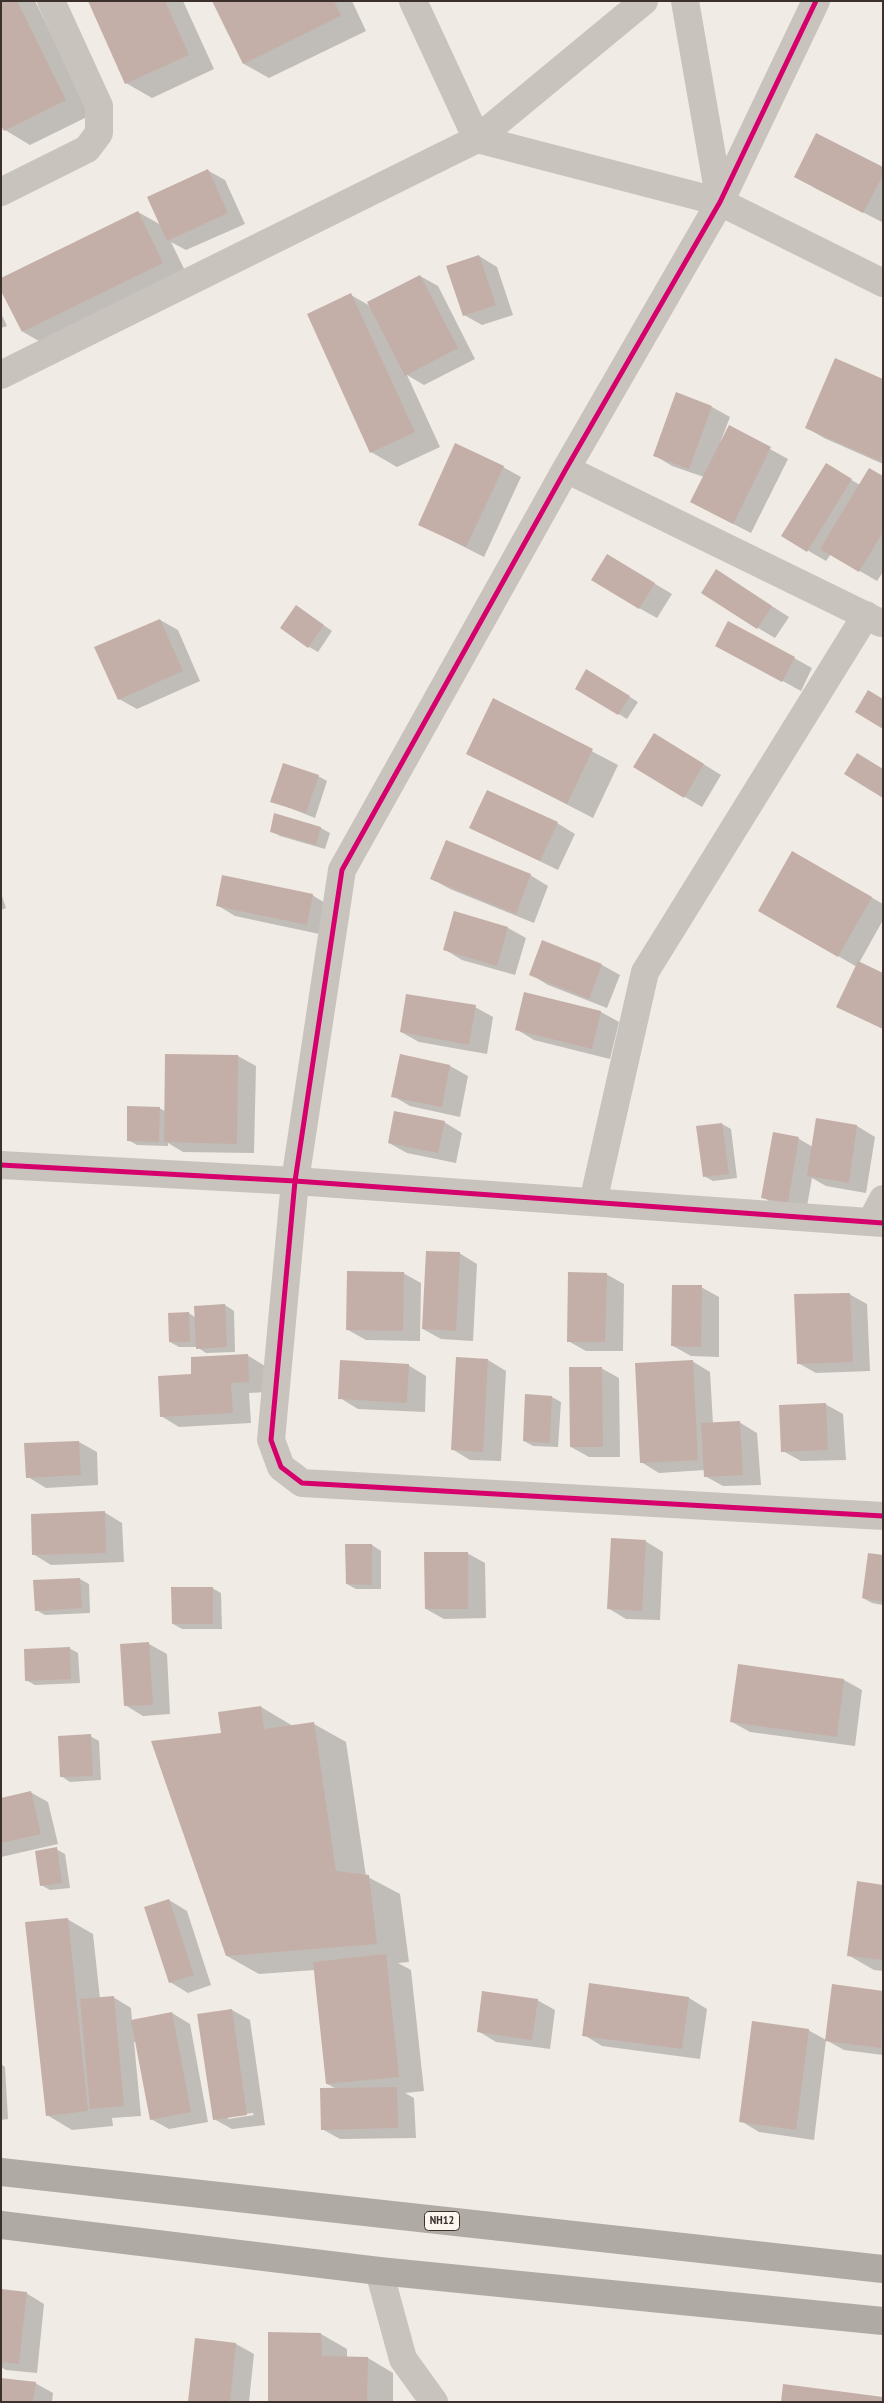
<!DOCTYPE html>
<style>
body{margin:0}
#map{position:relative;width:884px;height:2403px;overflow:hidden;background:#f0ebe5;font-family:"PT Sans Narrow",sans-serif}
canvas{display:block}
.frame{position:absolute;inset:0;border:2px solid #3b302b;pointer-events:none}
</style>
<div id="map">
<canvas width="884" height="2403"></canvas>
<div class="frame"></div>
</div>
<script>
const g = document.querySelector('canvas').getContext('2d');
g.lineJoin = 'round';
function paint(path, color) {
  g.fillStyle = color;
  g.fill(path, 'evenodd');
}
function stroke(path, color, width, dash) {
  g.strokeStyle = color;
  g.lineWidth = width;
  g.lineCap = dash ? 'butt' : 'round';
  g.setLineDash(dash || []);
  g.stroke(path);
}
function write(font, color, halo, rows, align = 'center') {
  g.font = font + ' "PT Sans Narrow",sans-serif';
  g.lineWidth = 4;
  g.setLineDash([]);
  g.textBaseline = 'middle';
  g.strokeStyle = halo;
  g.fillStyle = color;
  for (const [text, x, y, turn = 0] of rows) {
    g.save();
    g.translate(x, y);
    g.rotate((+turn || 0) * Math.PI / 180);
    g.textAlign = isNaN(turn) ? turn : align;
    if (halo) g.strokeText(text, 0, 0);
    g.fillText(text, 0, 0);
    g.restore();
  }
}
const shadow = new Path2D(`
 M1,1h34l56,114 -61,30 -25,-15z
 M89,1h94l31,68 -62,29 -26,-15z
 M213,1h139l14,30 -97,47 -25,-14z
 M883,168l-1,54 -69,-35z
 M207,170l18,10 20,44 -59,26 -15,-8 17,35 -140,69 -25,-14 115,-120 23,13z
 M479,256l18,11 16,48 -31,10 -18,-10z
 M420,276l18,10 37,73 -51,26 -17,-10 33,72 -43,20 -26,-15 -20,-157 19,11z
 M1,313l6,13 -6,2z
 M883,381v83l-59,-26 -17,-10z
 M712,407l18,10 -10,26 10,-16 58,32 -37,74 -41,-21 -6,-35 -32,-11 -18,-11z
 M826,465l34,20 23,-8v95l-6,9 -46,-27 -5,7 -43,-25z
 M503,467l18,10 -37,80 -65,-33z
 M625,566l47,28 -15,24 -18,-10z
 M717,571l72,46 -14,21 -17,-10z
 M305,612l27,19 -14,21 -9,-5z
 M160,620l18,10 22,51 -63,28 -18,-10z
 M735,655l59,3 18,10 -11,23z
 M596,676l42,26 -11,17 -51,-31z
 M494,700l124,65 -25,53 -126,-65z
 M673,745l48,30 -19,32 -17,-10z
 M318,776l9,5 -12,37 -43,-17z
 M557,823l18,11 -17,36 -87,-42z
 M321,828l9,5 -5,16 -45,-13 -9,-5z
 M793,852l90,52v16l-24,43 24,11v55l-45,-23 19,-39 -97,-57z
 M530,875l18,11 -14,37 -84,-34 -18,-10z
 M1,893l5,15 -5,2z
 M312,895l18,11 -6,29 -89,-19 -18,-11z
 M455,912l53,16 18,10 -11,37 -53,-15 -18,-11z
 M543,942l59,23 18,10 -13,33 -59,-23 -18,-11z
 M525,994l76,18 18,10 -9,37 -76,-19 -18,-11z
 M475,1007l18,10 -6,37 -68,-12 -18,-10z
 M238,1056l18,10 -2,87 -71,-1 -15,-9v3l-31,-1 -9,-5 31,-32 6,3z
 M401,1056l49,10 18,10 -8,41 -50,-11 -17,-10z
 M444,1122l18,11 -6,30 -49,-10 -18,-10z
 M722,1124l9,5 6,49 -24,3 -9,-5z
 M857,1126l18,11 -9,56 -40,-7 -14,-8 -6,34 -26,-5 -18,-10 12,-63 25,5 14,8z
 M459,1253l18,11 -4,77 -32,-2 -18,-10z
 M403,1273l18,10 -1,58 -54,-1 -18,-10z
 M606,1274l18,10 -1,67h-37l-18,-10z
 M701,1287l18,10v60l-28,-1 -18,-10z
 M849,1294l18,10 3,67 -54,2 -18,-10z
 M225,1305l9,6 1,41 -29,1 -9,-6h-18l-9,-5 19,-29 7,5 -1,-11z
 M247,1355l18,11 2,26 -18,1 2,30 -72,4 -18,-11 32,-40z
 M488,1360l18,11 -5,90 -31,-1 -18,-11z
 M692,1361l18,11 3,52 26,-2 18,11 4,52 -38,1 -18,-10v-6l-46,3 -18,-11z
 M408,1365l18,11 -1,36 -67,-3 -18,-11z
 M601,1368l18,10 1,79h-31l-18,-10z
 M552,1397l9,5 -3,45 -25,-1 -9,-5z
 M825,1404l18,10 3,46 -45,1 -18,-10z
 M79,1442l18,10 1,33 -52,3 -18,-11z
 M104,1512l18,11 2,39 -73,3 -18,-11z
 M645,1541l18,11 -3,68 -34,-1 -18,-11z
 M372,1545l9,6v38h-25l-9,-5z
 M467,1553l18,10 1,55 -42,1 -18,-10z
 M883,1556v49l-11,-2 -9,-5z
 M80,1579l9,5 1,29 -45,2 -9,-5z
 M212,1588l9,5 1,36h-40l-9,-5z
 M149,1644l18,10 3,60 -27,2 -18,-11z
 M69,1648l9,5 2,30 -45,2 -9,-5z
 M739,1666l105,14 18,10 -7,56 -105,-14 -18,-10z
 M261,1707l32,19 21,-2 32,18 20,134 34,18 9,68 -11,1 13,7 13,121 -19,2 9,5 2,40 -76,1 -18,-10 15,-40 -10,-5 -12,-114 -56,4 -32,-18 -5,-222z
 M90,1736l9,5 2,39 -31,2 -9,-6z
 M30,1792l18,10 10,42 -57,13v-58z
 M56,1849l9,5 5,34 -20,2 -9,-5z
 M883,1886v85l-9,-1 -26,-15z
 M169,1900l18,11 24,74 -23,8 -18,-11z
 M67,1919l26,15 7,65 13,-2 18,11 1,13 40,-8 18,11 18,98 -39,7 -18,-10 -15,-77h-2l7,74 -29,2 1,8 -41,4 -25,-15z
 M883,1992v63l-39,-5 -18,-10 -12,100 -55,-8 -18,-11 67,-91 18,10z
 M689,1998l18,11 -7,50 -98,-13 -18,-11z
 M537,2000l18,10 -5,39 -54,-7 -18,-11z
 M232,2010l18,10 15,105 -33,4 -18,-10zM253,2113l1,2 -26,4v-3z
 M1,2064l4,3 3,52 -7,1z
 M1,2290l25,3 18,11 -7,69 -31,-3 -5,-3z
 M321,2334l26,15v9h21l25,15v29h-124z
 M196,2339l40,5 18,10 -5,48h-59z
 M35,2383l18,10 -1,9h-51z`);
const building = new Path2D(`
 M1,1h16l49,99 -62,31 -3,-5z
 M88,1h77l24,54 -64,29z
 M212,1h122l7,15 -98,48z
 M816,133l67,34v8l-20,38 -69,-36z
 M208,169l20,44 -61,28 -20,-44z
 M138,211l25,52 -141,69 -21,-41v-13z
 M479,255l17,50 -33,11 -17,-50z
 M420,275l38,73 -53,28 -38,-74z
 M351,293l64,139 -45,21 -63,-139z
 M835,358l48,21v75l-3,7 -75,-33z
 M676,392l36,14 -23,63 -36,-13z
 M729,425l42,22 -38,77 -43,-22z
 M455,443l49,23 -38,81 -48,-22z
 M826,463l26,16 -45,73 -26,-16z
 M869,468l14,8v56l-24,40 -39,-23z
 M607,554l48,29 -16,26 -48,-29z
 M716,569l56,37 -15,23 -56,-36z
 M296,605l28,20 -16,23 -28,-20z
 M160,619l23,52 -65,29 -24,-53z
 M728,621l67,36 -13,25 -67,-36z
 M586,669l44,27 -12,19 -43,-26z
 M868,690l15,9v30l-28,-17z
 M493,698l100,51 -26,55 -101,-50z
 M654,733l50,31 -20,34 -51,-31z
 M857,753l26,16v29l-39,-24z
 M283,763l36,12 -13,38 -36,-11z
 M487,790l71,32 -18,39 -71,-33z
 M274,813l47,14 -5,18 -46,-13z
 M446,840l85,34 -15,40 -86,-35z
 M792,851l80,46 -34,60 -80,-46z
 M222,875l91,19 -6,31 -91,-19z
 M454,911l54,16 -11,39 -54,-16z
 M542,940l60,24 -13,35 -60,-24z
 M858,961l25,12v56l-47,-22z
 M524,992l77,19 -9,38 -77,-19z
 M406,994l70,11 -7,40 -69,-13z
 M165,1054l73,1 -1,89 -73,-2z
 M400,1054l50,11 -8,42 -51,-10z
 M127,1106l33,1 -1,35 -32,-1z
 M394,1111l51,10 -7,32 -50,-10z
 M816,1118l41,7 -8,58 -42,-7z
 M722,1123l7,51 -26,3 -7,-51z
 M773,1132l26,5 -11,66 -27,-5z
 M426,1251l34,1 -4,79 -34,-2z
 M347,1271l57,1 -1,59 -57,-1z
 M568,1272l39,1 -2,69h-38z
 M672,1285h30l-1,62 -30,-1z
 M850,1293l3,69 -56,2 -3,-70z
 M225,1304l2,43 -31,2 -2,-43z
 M189,1312l1,30h-21l-1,-29z
 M248,1354l1,28 -18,1 2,30 -73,4 -2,-41 33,-2v-17z
 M456,1357l32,2 -5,93 -32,-2z
 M340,1360l69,4 -2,39 -69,-4z
 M693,1360l5,100 -58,3 -5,-100z
 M569,1367h33l1,80h-33z
 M525,1394l27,2 -2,47 -27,-2z
 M826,1403l2,47 -47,2 -2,-47z
 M740,1421l3,54 -39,2 -3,-54z
 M79,1441l2,34 -55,3 -2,-35z
 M105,1511l1,42 -74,2 -1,-41z
 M611,1538l35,2 -4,71 -35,-2z
 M345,1544h27v41l-26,-1z
 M424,1552h44v57h-43z
 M868,1553l15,2v47l-21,-4z
 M80,1578l2,30 -47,3 -2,-31z
 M171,1587h42v37h-41z
 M149,1642l4,63 -29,1 -4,-62z
 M70,1647l1,32 -46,2 -1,-32z
 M738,1664l106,15 -7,58 -107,-15z
 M261,1706l3,23 50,-7 22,149 33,4 8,69 -151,12 -75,-215 70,-8 -3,-21z
 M91,1734l2,42 -33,1 -2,-41z
 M31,1791l10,43 -40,9v-45z
 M57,1847l5,36 -22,3 -5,-35z
 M857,1881l26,4v75l-36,-4z
 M169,1899l25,76 -25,8 -25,-76z
 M68,1918l20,193 -42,5 -21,-194z
 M386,1954l13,123 -73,7 -13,-122z
 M589,1983l100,14 -7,52 -100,-13z
 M832,1984l51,7 -2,57 -56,-7z
 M482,1991l56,8 -6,41 -55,-8z
 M114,1996l10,110 -34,3 -10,-110z
 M232,2009l15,106 -34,5 -16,-106z
 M172,2012l19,100 -41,8 -19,-100z
 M752,2021l57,8 -13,101 -57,-8z
 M397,2087l1,41 -77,2 -1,-42z
 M1,2289l26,3 -8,72 -18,-2z
 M268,2332l53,1 1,23 46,1 -1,45h-99z
 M195,2338l41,5 -6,59h-42z
 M1,2378l35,4 -3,20h-32z
 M783,2384l100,13v5h-102z`);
const minor = new Path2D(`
 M413,1l64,138
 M685,1l35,201
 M816,1l-96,201 -154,267 -224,401 -47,311 -24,259 10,27 21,16 581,33
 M477,139l243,63 163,81
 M1,192l86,-43 12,-16v-27l-48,-105
 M1,375l476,-236 167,-138
 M566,469l315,154
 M1,1165l294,16 588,42
 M593,1202l52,-230 221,-357
 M871,1222l12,-23
 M379,2271l24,88 31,43`);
const highway = new Path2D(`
 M1,2172l882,97
 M1,2225l378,46 504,50`);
const cycleway = new Path2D(`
 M816,1l-96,201 -154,267 -224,401 -47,311 -24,259 10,27 21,16 581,33
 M1,1165l294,16 588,42`);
const shields = [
 [442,2221,35]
];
const shieldNames = [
 ["NH12",442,2221]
];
paint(shadow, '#0003');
paint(building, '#c3afa7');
stroke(minor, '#c9c3be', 28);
stroke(highway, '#afaaa4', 28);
stroke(cycleway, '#d6006c', 5);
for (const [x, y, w] of shields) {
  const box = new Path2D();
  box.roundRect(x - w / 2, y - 9.5, w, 19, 4);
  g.fillStyle = '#fbf5ee';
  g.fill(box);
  stroke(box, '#3b302b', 1);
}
write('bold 12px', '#3b302b', null, shieldNames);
</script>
